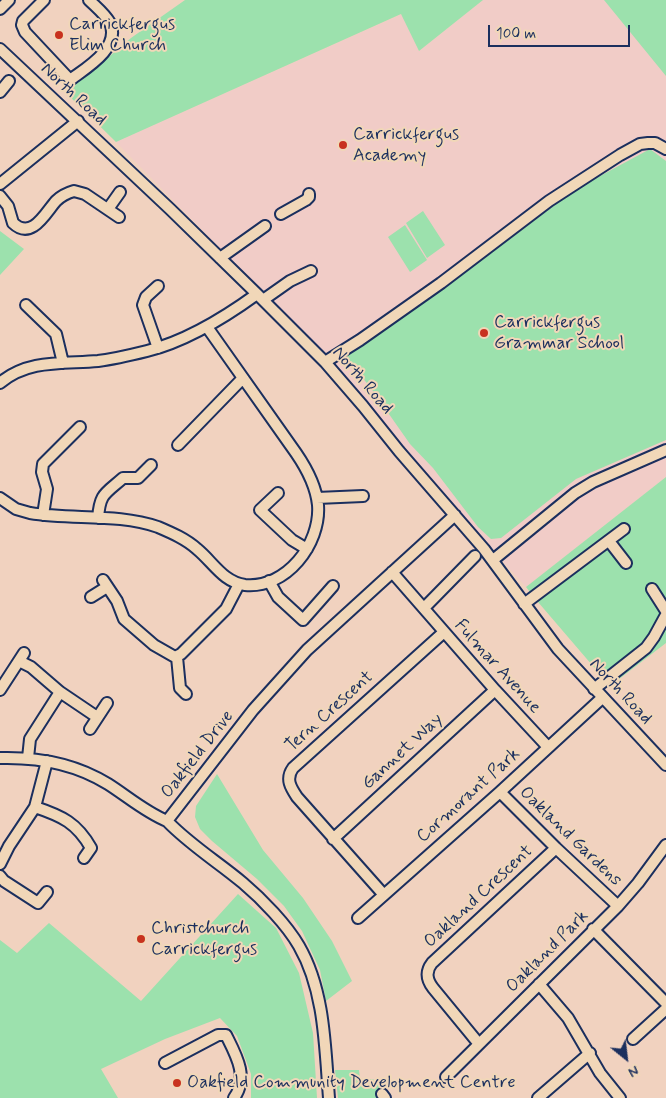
<!DOCTYPE html>
<style>
body{margin:0}
#map{position:relative;width:666px;height:1098px;overflow:hidden;background:#f1d2bf;font-family:Mynerve,sans-serif}
canvas{display:block}
.north{position:absolute;left:601px;top:1033px;width:50px;height:50px;-webkit-text-stroke:4px #f1d7b8;paint-order:stroke;rotate:151deg;font-size:14px;font-weight:700;line-height:20px;text-align:center;color:#1b2f5e}
.north::after{content:'';display:block;margin:auto;width:18px;height:22px;background:#1b2f5e;clip-path:polygon(50% 0,100% 100%,50% 72%,0 100%)}
.scale{position:absolute;left:488px;top:25px;width:142px;height:22px;box-sizing:border-box;border:2px solid #1b2f5e;border-top:0;padding-left:6px;font-size:15px;line-height:18px;white-space:nowrap;color:#1b2f5e;-webkit-text-stroke:4px #f1d7b8;paint-order:stroke}
</style>
<div id="map">
<canvas width="666" height="1098"></canvas>
<div class="north">N</div>
<div class="scale">100 m</div>
</div>
<script>
const g = document.querySelector('canvas').getContext('2d');
g.lineJoin = 'round';
function paint(path, color) {
  g.fillStyle = color;
  g.fill(path, 'evenodd');
}
function stroke(path, color, width, dash) {
  g.strokeStyle = color;
  g.lineWidth = width;
  g.lineCap = dash ? 'butt' : 'round';
  g.setLineDash(dash || []);
  g.stroke(path);
}
function write(font, color, halo, rows, align = 'center') {
  g.font = font + ' Mynerve,sans-serif';
  g.lineWidth = 4;
  g.setLineDash([]);
  g.textBaseline = 'middle';
  g.strokeStyle = halo;
  g.fillStyle = color;
  for (const [text, x, y, turn = 0] of rows) {
    g.save();
    g.translate(x, y);
    g.rotate((+turn || 0) * Math.PI / 180);
    g.textAlign = isNaN(turn) ? turn : align;
    if (halo) g.strokeText(text, 0, 0);
    g.fillText(text, 0, 0);
    g.restore();
  }
}
const built = new Path2D(`
 M483,0h183v477l-140,110 -94,-104 -84,-104 -232,-237 286,-128 17,37z`);
const green = new Path2D(`
 M185,0h298l-64,51 -18,-37 -285,128 -51,-50 39,-31 27,-23z
 M604,0h62v76z
 M650,149l16,12v279l-90,39 -75,59 -10,1 -13,-12 -45,-59 -23,-24 -40,-57 -27,-33 109,-72 124,-93z
 M423,211l22,34 -18,13 -21,-35z
 M405,225l22,35 -17,12 -22,-35z
 M0,231l24,18 -24,26z
 M666,477v166l-56,43 -72,-84 1,-5 -3,-5h-6l-4,-5z
 M217,774l46,76 40,48 29,43 20,40 -26,20 -6,-31 -18,-39 -18,-25 -27,-27 -45,-38 -12,-12 -5,-12 1,-11z
 M238,894l38,34 23,45 14,60 4,65h-66v-24l-14,-38 -17,-18 -55,21 -64,30 17,29h-118v-158l17,13 32,-30 92,78z
 M335,1070h24l1,9c13,0 18,-1 25,10l-9,9h-38z`);
const minor = new Path2D(`
 M44,0l-21,21 -1,4 3,7 45,48c16,-12 51,-32 40,-57 -5,-9 -14,-16 -21,-23
 M0,9l9,-9
 M0,49l170,160 87,85 68,68 38,44 36,45 85,98 74,100 108,116
 M0,92l9,-11
 M0,184l78,-63
 M0,196l8,10 5,17c19,18 33,-11 43,-22 5,-5 11,-8 18,-10l11,3 34,23
 M108,209l12,-17
 M281,214l25,-14 3,-3v-3
 M220,258l45,-32
 M263,300l27,-19 21,-10
 M26,305l30,29 7,29
 M158,348l-15,-43 3,-8 12,-11
 M325,362l35,-22 81,-57 108,-82 71,-46 20,-11 8,-1h7l11,6
 M0,383c28,-24 64,-19 98,-22 16,-2 33,-6 49,-10 40,-10 77,-33 110,-57
 M178,445l65,-67
 M278,493l-18,17 32,30 15,9
 M0,498l16,11 14,4c42,7 88,0 128,14 14,6 28,12 39,22 16,13 26,33 48,36 41,4 76,-41 73,-80 -2,-19 -11,-36 -22,-52l-89,-126
 M317,498l46,-2
 M43,515l4,-26 -5,-17 1,-8 37,-37
 M98,518c2,-25 7,-24 25,-40h15l13,-13
 M609,541l17,22
 M493,560l82,-67 18,-11 73,-32
 M392,572l103,118 52,56
 M103,580l14,21 7,18 30,26 21,12 6,-3 45,-45 13,-25
 M269,581l9,16 25,23 30,-34
 M652,589l14,22
 M91,597l16,-10
 M524,604l100,-75
 M424,608l51,-52
 M177,657l3,31 6,6
 M19,661l12,6 29,25 37,25
 M594,689l52,-41 8,-11 12,-22
 M0,690l24,-37
 M90,729l17,-26
 M0,758c37,-1 76,6 108,26 19,12 37,28 59,37
 M28,758l2,-19 30,-47
 M500,792l56,56 62,58
 M35,807c27,9 42,16 56,41l-7,10
 M333,839l162,-149
 M0,864l9,-18 26,-39 12,-46
 M0,876l4,5 34,22 9,-11
 M384,895l-87,-98c-6,-9 -12,-18 -4,-29l151,-136
 M358,918l142,-126 102,-94
 M593,929l73,74
 M539,984l29,34 32,55 20,25
 M633,1039l33,-30
 M479,1044l-46,-56c-6,-8 -8,-16 -1,-25l124,-115
 M165,1063l53,-28h8c10,20 23,42 8,63
 M446,1077l172,-171 20,-23 28,-38
 M382,1094l3,4
 M329,1098c-4,-50 -4,-107 -30,-152 -12,-21 -37,-47 -56,-63 -25,-21 -53,-38 -76,-62l86,-111 54,-60 148,-135
 M538,1098l52,-45`);
const markers = [
 [59,35,5,"#c8321e"],
 [343,145,5,"#c8321e"],
 [484,333,5,"#c8321e"],
 [141,939,5,"#c8321e"],
 [177,1083,5,"#c8321e"]
];
const poiNames = [
 ["Carrickfergus",69,25],
 ["Elim Church",69,46],
 ["Carrickfergus",353,135],
 ["Academy",353,156],
 ["Carrickfergus",494,323],
 ["Grammar School",494,344],
 ["Christchurch",151,929],
 ["Carrickfergus",151,950],
 ["Oakfield Community Development Centre",187,1083]
];
const streetNames = [
 ["North Road",73,95,43],
 ["North Road",362,381,49],
 ["Fulmar Avenue",497,667,48],
 ["North Road",620,692,47],
 ["Tern Crescent",330,712,-42],
 ["Gannet Way",403,752,-43],
 ["Oakfield Drive",198,755,-52],
 ["Cormorant Park",469,796,-42],
 ["Oakland Gardens",570,837,44],
 ["Oakland Crescent",479,897,-43],
 ["Oakland Park",548,952,-45]
];
paint(built, '#f1ccc7');
paint(green, '#9ce1ad');
stroke(minor, '#1b2f5e', 14);
stroke(minor, '#f1d7b8', 10);
for (const [x, y, r, color] of markers) {
  const dot = new Path2D();
  dot.arc(x, y, r, 0, 2 * Math.PI);
  g.fillStyle = color;
  g.fill(dot);
  stroke(dot, '#f1d7b8', 2);
}
write('18px', '#1b2f5e', '#f1d7b8', poiNames, 'left');
write('18px', '#1b2f5e', '#f1d7b8', streetNames);
</script>
